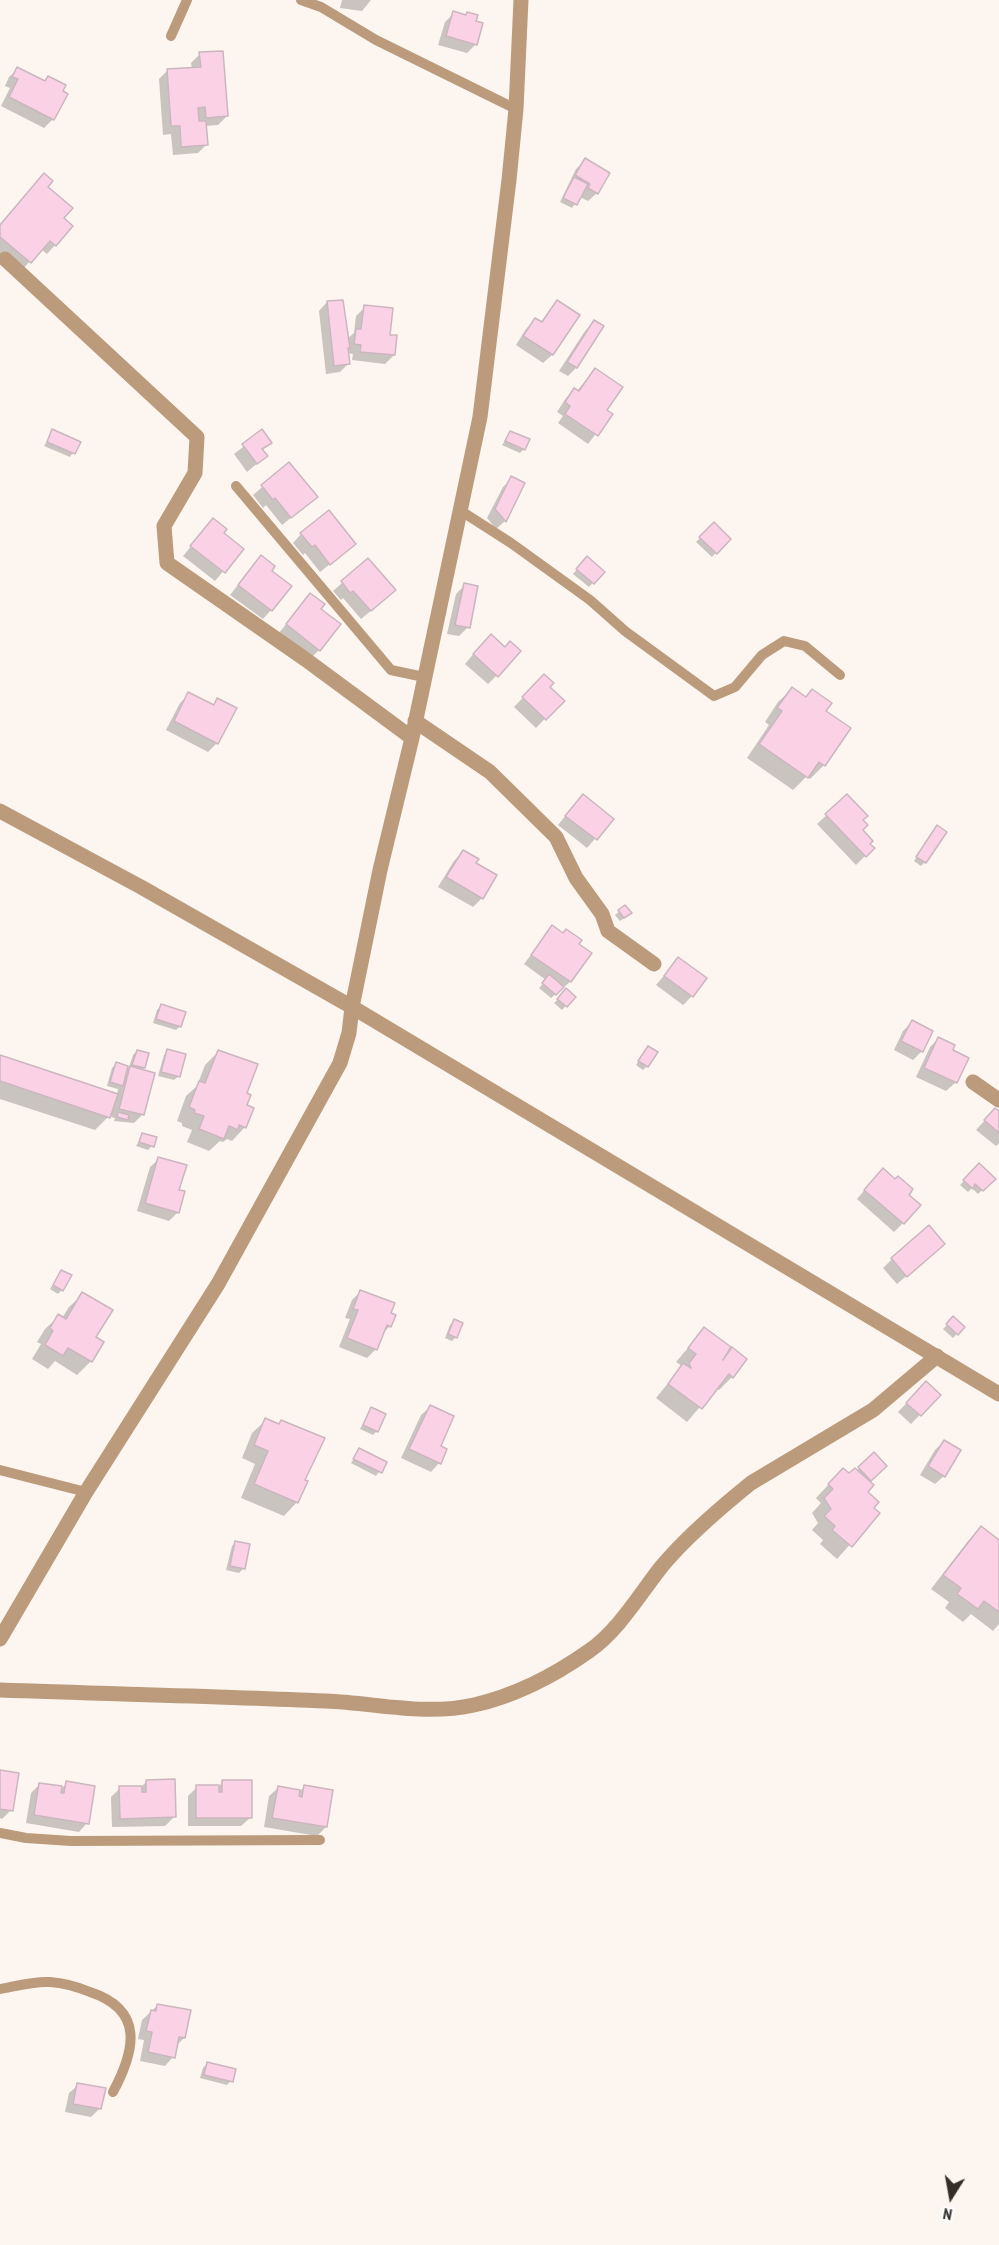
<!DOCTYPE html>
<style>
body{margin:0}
#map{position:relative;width:999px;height:2245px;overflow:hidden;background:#fcf5f0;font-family:"PT Sans Narrow",sans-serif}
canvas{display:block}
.north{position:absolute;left:921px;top:2167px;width:60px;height:60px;-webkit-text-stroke:4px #fff;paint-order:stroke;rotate:191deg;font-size:16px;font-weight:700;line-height:24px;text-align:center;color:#342d28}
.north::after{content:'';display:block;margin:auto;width:21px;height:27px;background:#342d28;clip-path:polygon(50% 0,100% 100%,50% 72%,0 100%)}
</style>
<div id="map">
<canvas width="999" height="2245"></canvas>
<div class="north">N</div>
</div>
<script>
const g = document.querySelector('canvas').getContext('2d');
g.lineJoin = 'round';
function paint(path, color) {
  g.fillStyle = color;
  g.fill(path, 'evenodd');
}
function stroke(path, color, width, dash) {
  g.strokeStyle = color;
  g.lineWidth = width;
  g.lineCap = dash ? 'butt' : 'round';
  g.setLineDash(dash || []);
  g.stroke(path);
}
const shadow = new Path2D(`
 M342,0h29l-9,11 -22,-3z
 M454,13l20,9 2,22 -9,9 -29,-8 7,-23z
 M200,54l27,62 -9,9 -13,1 2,18 -9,9 -25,2 -2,-21 -8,1 -4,-56 9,-9 24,-1 -1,-6z
 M18,69l26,13 4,-4 5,41 -9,9 -43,-22 9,-18 -5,-2 4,-9z
 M585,160l12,33 -9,8 -8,-4 -8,11 -12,-6 16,-33z
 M46,187l16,31 -7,27 -8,9 -6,-5 -20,22 -21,-18v-28z
 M557,301l21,14 -26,40 -9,8 -27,-18 10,-16 9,-9 5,3z
 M327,302l20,37 7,-6 2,-17 9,-9 23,29 6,19 -9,9 -33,-4 1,-6 -6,-1 2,10 -9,9 -14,2 -7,-63z
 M594,322l-18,46 -8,8 -9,-5 26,-40z
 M595,369l10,41 6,4 -23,30 -30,-21 5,-7 -6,-4 9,-14 9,-8 2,1z
 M53,431l26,12 -9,14 -26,-11z
 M262,432l8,10 -8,9 4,5 -19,16 -13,-18z
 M510,433l14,16 -4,4 -18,-8z
 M289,464l18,41 -25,20 -16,-20 -3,3 -10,-13z
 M512,478l11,5 -18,38 -9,8 -9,-11 16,-31z
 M213,520l9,13 20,16 -27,32 -32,-25z
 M714,524l15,15 -17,18 -16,-15z
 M301,534l44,18 -25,20 -15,-19 -2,2 -10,-12z
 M368,560l17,39 -24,20 -18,-21 -2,2 -8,-9z
 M583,562l20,10 -14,15 -16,-13z
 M253,566l16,5 2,39 -8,9 -33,-24z
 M465,585l3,42 -9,9 -12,-2 9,-40z
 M310,595l9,14v41l-9,9 -32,-25z
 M482,644l15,31 -9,9 -23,-20z
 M544,676l4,11 14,14 -26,27 -22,-21z
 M792,689l57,40 -25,36 -14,14 -3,-3 -14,14 -46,-32 22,-33 -4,-3 13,-20z
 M189,694l23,12 5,-6v43l-9,9 -42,-22 14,-27z
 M847,796l21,48 5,4 -17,17 -39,-41z
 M574,805l38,14 -25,29 -29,-23z
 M934,831l-9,31 -4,4 -7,-5z
 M463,852l11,12 8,34 -9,9 -35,-20 16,-26z
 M625,907l1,10 -6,4 -5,-6z
 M552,927l38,26 -20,29 -19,16 -12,-10 7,-8 -22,-16z
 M678,959l14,37 -9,9 -27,-20z
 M567,991l7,6 -12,13 -8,-7z
 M161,1006l19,20 -4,4 -23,-7 4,-13z
 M912,1022l10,29 -9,9 -19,-10 9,-19z
 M939,1038l12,13 16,7 -12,25 -9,8 -30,-14 14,-30z
 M137,1051l10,3 -3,14 -3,3 2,43 -9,9 -20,-2 1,-3 -4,-1 1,-4 -17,17 -95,-31v-42l117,38 1,-6 -11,-3 5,-18 4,-4 13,3 4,-12z
 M168,1051l11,25 -5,4 -16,-4 6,-21z
 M219,1051l26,42v34l-13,14 -5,-2 -4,3 -3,-1 -11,10 -22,-9 5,-12 -10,-4v-3l-5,-2 9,-25 11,-10 8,-21z
 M645,1051l2,15 -4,4 -7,-5z
 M999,1113v30l-3,3 -20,-16 11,-12z
 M143,1134l9,12 -4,4 -12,-4z
 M159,1159l19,32v21l-9,9 -32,-10 13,-44z
 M979,1165l15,14 -16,15 -6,-6 -4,4 -8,-7z
 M874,1179l21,2 12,14 -4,28 -9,9 -37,-33z
 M934,1252l-37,32 -14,-16 9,-9z
 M61,1272l1,18 -4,4 -8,-5z
 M360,1292l29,22 1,12 -9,9 -5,14 -9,9 -28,-11 11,-28 -5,-1 7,-18z
 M83,1294l11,44 8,4 -11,19 -14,14 -22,-14 -7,8 -16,-10 9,-15 -4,-2 8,-13 14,-13 3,2 7,-11z
 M953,1319l10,8 -10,11 -10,-9z
 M454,1321l2,16 -4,4 -7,-3 5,-13z
 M704,1329l41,30 -13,18 -13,13 -3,-2 -29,34 -31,-24 26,-32 -6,-4z
 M926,1383l13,12 -28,29 -13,-12z
 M430,1407l9,39v17l-8,9 -30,-14 20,-43z
 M371,1408l6,23 -4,4 -13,-6z
 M266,1420l12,5 3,-4 22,60 -6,21 -13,14 -43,-18 14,-34 -13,-6 10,-25z
 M944,1441v35l-9,8 -15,-9 15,-25z
 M360,1450l25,13 -9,13 -25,-13z
 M874,1454l11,12 -17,16 -2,10 6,16 6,5 -41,46 -17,-15 3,-4 -11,-10 6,-7 -6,-10 9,-10 -5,-5 14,-15 26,-12z
 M981,1528l18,14v82l-6,7 -22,-17 -8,8 -18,-14 4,-6 -18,-13 37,-48z
 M236,1542l7,27 -4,4 -13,-3 6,-24z
 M0,1771l11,39 -9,9 -2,-1z
 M146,1782l28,35 -9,9 -53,1 -1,-30 9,-9 21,-1z
 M223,1782l27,36 -9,8h-53v-30l9,-9h21z
 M67,1783l20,40 -8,9 -53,-9 5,-30 9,-9 22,4z
 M305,1786l21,41 -9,9 -53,-9 5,-31 9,-8 22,3z
 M158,2005l26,33 -8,8 -3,11 -8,9 -25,-5 4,-21 -6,-1 4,-19z
 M207,2064l24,17 -4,4 -27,-7 3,-10z
 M78,2085l22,23 -9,9 -26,-5 4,-19z`);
const building = new Path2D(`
 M453,11l13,4 1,-3 11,3 -2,6 7,2 -6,22 -31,-9z
 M223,51l5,65 -22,2 -1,-11 -7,1 1,13h7l2,24 -27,2 -1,-21h-9l-4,-57 34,-2 -2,-15z
 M17,67l28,14 3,-5 18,9 -3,6 5,3 -14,26 -45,-23 9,-18 -6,-2z
 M585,158l25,15 -12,21 -10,-6 2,-4 -15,-9z
 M44,173l9,8 -5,6 25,21 -9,10 9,8 -17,20 -6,-5 -19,22 -31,-26v-12z
 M574,177l14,7 -11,21 -14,-7z
 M343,300l7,48h-2l2,16 -16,2 -7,-65z
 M557,300l23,15 -27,40 -30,-19 12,-18 7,4z
 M364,305l29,3 -3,27h7l-2,20 -35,-3 1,-7 -7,-1 2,-15h5z
 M594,320l10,6 -27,42 -10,-6z
 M595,368l28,19 -16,23 6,4 -15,22 -33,-22 5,-8 -5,-4 9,-14 5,3z
 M52,429l29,13 -6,12 -28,-12z
 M262,429l10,14 -10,6 6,7 -11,8 -15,-20z
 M510,431l20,8 -5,11 -20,-9z
 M289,462l29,35 -27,21 -16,-20 -2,2 -12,-15z
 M511,476l14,7 -19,39 -11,-13z
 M329,510l27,34 -26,21 -15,-20 -3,2 -12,-14z
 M213,518l14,11 -3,4 20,16 -19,24 -35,-27z
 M714,522l17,17 -14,15 -18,-17z
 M261,555l14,11 -3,5 20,15 -20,25 -34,-26z
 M587,556l18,16 -11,12 -18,-15z
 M368,558l28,32 -25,21 -18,-20 -3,2 -9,-12z
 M464,583l14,3 -8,42 -15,-3z
 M310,593l15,11 -4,5 20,15 -21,27 -34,-27z
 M491,634l14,13 5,-6 11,10 -23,26 -25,-23z
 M544,674l10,9 -4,4 15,14 -19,19 -24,-23z
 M792,687l14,10 6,-8 20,14 -6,8 25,17 -26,38 -6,-4 -11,16 -49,-34 23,-33 -5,-3z
 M188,692l26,13 3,-7 20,10 -19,36 -44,-23z
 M583,794l31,25 -17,21 -32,-24z
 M847,794l21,22 -5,4 5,5 -5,5 10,11 -3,3 5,4 -9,9 -41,-43z
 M937,825l10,7 -21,31 -10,-6z
 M463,850l16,9 -3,4 21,12 -14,24 -37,-22z
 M625,905l7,8 -8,5 -6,-8z
 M552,925l11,8 3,-4 16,11 -3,4 13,9 -21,29 -40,-27z
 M678,957l29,21 -14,19 -29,-21z
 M549,974l15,13 -8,8 -14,-12z
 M566,988l10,9 -9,10 -10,-8z
 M161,1004l25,8 -5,15 -25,-8z
 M912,1020l21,11 -10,21 -22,-11z
 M938,1037l17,8 -2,5 16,8 -12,25 -33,-15z
 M648,1046l10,6 -10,15 -10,-6z
 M167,1049l19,5 -6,23 -19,-5z
 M137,1050l12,3 -4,15 -13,-3z
 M218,1050l40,14 -11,29 4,2 -4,10 7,3 -8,20 -7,-3 -1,5 -9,-4 -5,13 -25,-10 5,-13 -10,-3 1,-3 -6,-3 10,-26 6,2z
 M0,1055l118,39 -8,24 -110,-37z
 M116,1062l12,4 -5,20 -13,-4z
 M130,1066l25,7 -11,42 -25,-6z
 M995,1108l4,3v22l-15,-13z
 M118,1112l11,3 -1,5 -11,-3z
 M142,1133l15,4 -3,10 -15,-5z
 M158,1157l29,8 -8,25 6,1 -6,22 -34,-10z
 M979,1163l17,16 -13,12 -8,-7 -2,5 -10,-9z
 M883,1168l12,11 3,-3 15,13 -4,6 12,10 -17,19 -40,-34z
 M929,1225l16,19 -38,33 -16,-19z
 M61,1270l11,5 -9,16 -10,-6z
 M360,1290l35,13 -4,10 5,2 -5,12 -4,-2 -10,25 -30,-12 11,-28 -5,-1z
 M82,1292l31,18 -17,27 8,5 -12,20 -24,-14 -5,8 -18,-11 8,-14 -3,-3 8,-14 8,5z
 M953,1316l12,11 -7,8 -12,-11z
 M454,1319l9,4 -6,15 -9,-4z
 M704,1327l27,20 -8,13 9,-13 15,12 -14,19 -4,-4 -27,35 -34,-25 15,-21 8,5 -2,-5 7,-9 -8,-6z
 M926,1381l15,14 -20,21 -15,-13z
 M430,1405l24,11 -13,30 6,3 -6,15 -32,-15z
 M371,1407l15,7 -8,18 -15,-7z
 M265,1418l14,6 2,-4 44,18 -20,42 3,1 -10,22 -44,-19 14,-33 -14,-6z
 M944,1440l17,10 -16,27 -17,-11z
 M359,1448l28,14 -5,11 -29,-14z
 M874,1452l13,14 -16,15 -13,-14z
 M843,1468l6,5 6,-5 19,17 -6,7 11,10 -5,6 6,5 -28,34 -20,-17 3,-4 -11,-10 7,-7 -7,-11 9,-9 -5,-5z
 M981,1526l18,14v72l-15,-11 -6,8 -21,-15 4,-6 -18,-13z
 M235,1541l15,3 -5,25 -15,-3z
 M0,1770l19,3 -6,38 -13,-2z
 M175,1779l1,38 -56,2 -1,-33h23v6h4v-12z
 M222,1780h30v38h-56v-33h23v7h3z
 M66,1781l29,5 -6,38 -55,-9 5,-32 23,3 -1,7h3z
 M304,1785l29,5 -6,37 -55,-9 6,-32 22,4 -1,6 3,1z
 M157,2004l34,6 -6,28 -6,-1 -4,21 -27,-6 4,-20 -6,-1 5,-21 5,1z
 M207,2062l29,7 -3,13 -29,-7z
 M77,2083l29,5 -5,21 -28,-5z`);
const service = new Path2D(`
 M301,0l20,7 55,33 140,69
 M171,36l16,-36
 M236,486l155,184 33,7
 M461,511l50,32 79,57 35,31 89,65 21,-9 27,-32 22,-14 21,5 35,29
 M0,1470l86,22
 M0,1833l26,5 45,3 249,-1
 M0,1989c16,-3 34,-8 50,-7 14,1 28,5 40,10 55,18 45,59 23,100`);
const minor = new Path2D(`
 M5,259l192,178 -2,36 -31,53 3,37 138,96 107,79
 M415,721l75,51 66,65 20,41 26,36 6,17 46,33
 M973,1082l26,18
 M0,1639l86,-147 132,-208 122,-221 9,-30 3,-26 28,-137 32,-132 68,-321 29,-237 7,-71 5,-109
 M0,1690c109,4 217,6 326,11 50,2 98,15 148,4 40,-9 81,-30 115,-54 30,-21 50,-56 73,-85 26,-31 58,-58 89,-83l122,-73 64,-54`);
const tertiary = new Path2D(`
 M0,811l141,76 211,120 647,387`);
paint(shadow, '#0003');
paint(building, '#fbd2e5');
stroke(building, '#cbb6bf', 1.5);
stroke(service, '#bb9b7b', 10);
stroke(minor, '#bb9b7b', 15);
stroke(tertiary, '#bb9b7b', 15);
</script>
